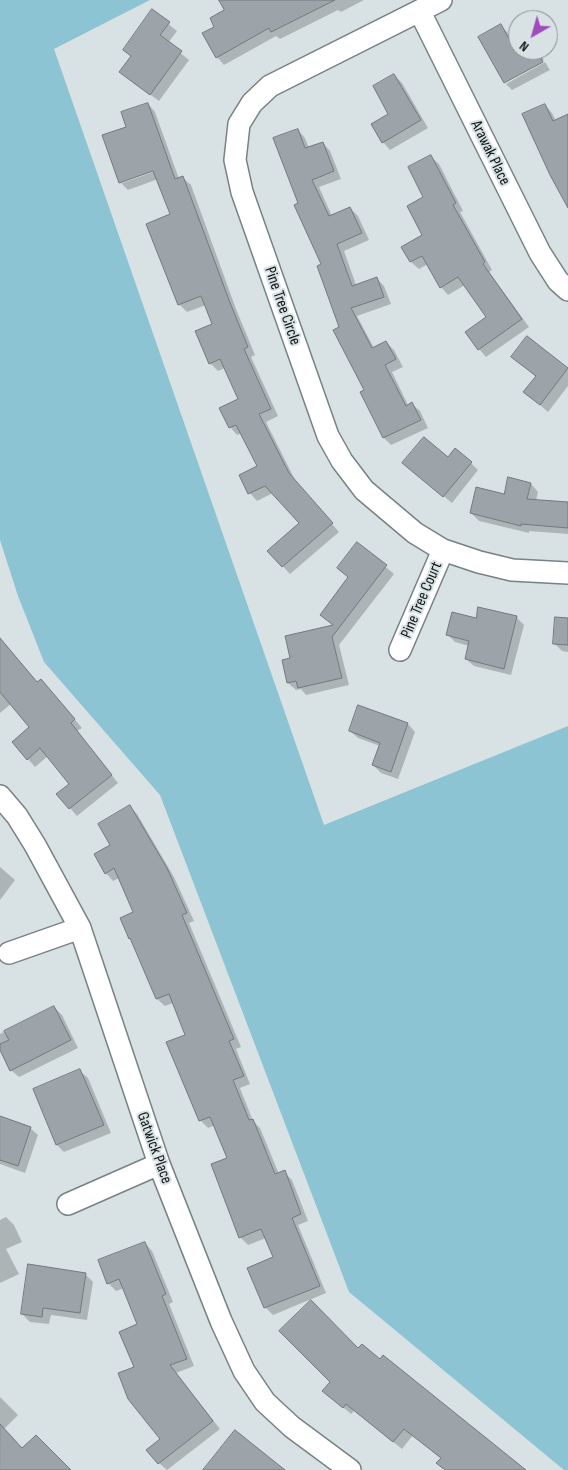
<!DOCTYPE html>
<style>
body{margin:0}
#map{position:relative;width:568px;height:1470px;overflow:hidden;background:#d8e2e4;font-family:"Sofia Sans Condensed",sans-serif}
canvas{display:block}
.north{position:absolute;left:508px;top:10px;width:50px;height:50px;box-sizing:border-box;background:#d8e2e4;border:1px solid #889091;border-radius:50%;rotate:218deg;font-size:14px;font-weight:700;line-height:20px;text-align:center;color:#111515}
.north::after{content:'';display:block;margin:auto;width:18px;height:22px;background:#9f4bb9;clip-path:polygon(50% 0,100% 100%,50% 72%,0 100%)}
</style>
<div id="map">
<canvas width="568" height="1470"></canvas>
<div class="north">N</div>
</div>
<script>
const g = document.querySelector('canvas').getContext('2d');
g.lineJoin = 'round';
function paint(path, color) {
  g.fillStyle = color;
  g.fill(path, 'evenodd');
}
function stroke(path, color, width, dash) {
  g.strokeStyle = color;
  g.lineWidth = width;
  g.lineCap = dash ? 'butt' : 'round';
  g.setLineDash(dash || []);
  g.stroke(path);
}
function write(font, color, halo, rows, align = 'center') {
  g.font = font + ' "Sofia Sans Condensed",sans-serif';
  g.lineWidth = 4;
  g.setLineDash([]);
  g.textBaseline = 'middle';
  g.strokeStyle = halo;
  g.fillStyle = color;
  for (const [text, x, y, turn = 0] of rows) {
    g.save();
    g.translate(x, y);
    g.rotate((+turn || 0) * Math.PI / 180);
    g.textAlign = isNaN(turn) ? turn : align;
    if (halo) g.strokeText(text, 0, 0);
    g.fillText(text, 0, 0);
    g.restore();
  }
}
const green = new Path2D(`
 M0,0h150l-96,49 270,776 244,-99v744h-4l-215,-178 -189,-497 -116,-133 -26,-66 -18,-56z`);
const shadow = new Path2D(`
 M220,0h144l-23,12 -3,-2 -58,29 -4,-3 -52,29 -7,-8 -1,-30 10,-17z
 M152,11l25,20 -9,12 21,17 -30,41 -30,-22 -8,-7 11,-15 -7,-7z
 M501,26l7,7 11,19 3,-2h16l6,10 -39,21v2z
 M545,62l5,8 -38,20 -6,-6z
 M394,75l8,8 26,45 -38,22 -7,-8 7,-28z
 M148,104l7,8 24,67 4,-1 8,7 45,124 19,46 -4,2 27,59 -12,6 30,60 43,50 -49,42 -21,-23 31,-27 -27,-31 -16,8 -7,-8 -10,-18 19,-9 -17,-33 -5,2 -7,-8 10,-27 -15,-32 -7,3 -8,-8 4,-38 -8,-20 -19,7 -8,-8 -7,-89 -14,-36 -30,11 -8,-8 8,-54zM158,168l1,2 -37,13v-3z
 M545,105l7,8 4,8 12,-6v91z
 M298,130l7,8 4,10 14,-5 7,8 11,28 -22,8 13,29 18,-8 8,8 11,24 -25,11 12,34 20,-7 8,8 7,18 -34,12 17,32 12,-6 8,8 9,17 -11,5 16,33 4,-1 8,7 8,17 -37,17 -7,-7 -22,-45 4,-2 -26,-63 -18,-63 -23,-61z
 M431,157l8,7 24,47 -3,1 32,58 -3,2 40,55 -43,30 -7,-8 -12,-17 21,-15 -23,-32 -17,10 -7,-8 -13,-23 -9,5 -8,-7 -8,-14 21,-12 1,-38z
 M527,338l41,32v16l-20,26 -23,-20 11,-15 -23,-20z
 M448,459l23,4 7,7 -26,33 -48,-40z
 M531,484l7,8 -2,9 32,3v30l-39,-3v2l-50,-12 -8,-8z
 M358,544l36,30 -55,71 10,40 -43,10 -5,-6 -5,1 -8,-7 3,-24 43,-33 -13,-12 28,-36z
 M516,617l8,8 -13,50 -37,-9 -8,-7 3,-13 -14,-4 -8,-8 30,-15z
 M568,619v33l-6,-1 -8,-8z
 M0,638l38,45 10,5 34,40 -5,3 41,52 -41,33 -19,-22 13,-10 -23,-28 -13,11 -7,-8 3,-32 -20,-23 -11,9z
 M359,707l49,17 7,8 -17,47 -17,-6 -8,-8 7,-19 -22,-8 -8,-7z
 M129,807l8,7 37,63 20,44 -5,2 52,124 -5,2 14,35 -10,4 13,33 7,7 19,46 5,-2 8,8 16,41 -10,4 28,68 -53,22 -8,-8 10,-49 -9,-20 -18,7 -8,-8 -12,-78 -13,-34 -7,3 -8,-8 -13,-84 -14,-33 -8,3 -8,-7 -25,-58 -2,-3 5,-25 -16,-35 -6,3 -7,-8 6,-28z
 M0,867l15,13 -15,20z
 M54,1007l8,8 16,33 -59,29 -8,-7 -11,-23v-13z
 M80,1071l8,7 23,55 -47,19 -7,-7 -23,-56z
 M0,1117l30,11 8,7 -13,38 -25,-9z
 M6,1217l8,8 8,17 -16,7 13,25 -19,9v-63z
 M145,1243l7,8 21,51 -4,2 25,62 -18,7 44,56 -53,41 -8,-7 3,-24 -27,-71 4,-43 -15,-37 -8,3 -8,-8z
 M85,1274l8,8 -6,38 -36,-5 -2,9 -19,-2 -8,-8z
 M358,1350l165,120h-78l-7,-7 4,-4 -29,-24 -11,14 -48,-38 -3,3 -19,-16z
 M0,1397l18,18 -14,14 19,21 47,20h-70z`);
const building = new Path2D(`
 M219,0h116l-64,32 -2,-4 -53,30 -14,-25 12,-6 -4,-9 14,-8z
 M152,9l18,13 -10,13 22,16 -32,44 -31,-23 12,-16 -8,-6z
 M501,24l14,26h21l7,12 -39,21 -26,-46z
 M394,74l27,46 -39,23 -11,-19 17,-10 -15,-28z
 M148,103l27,76 8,-3 46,124 19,47 -4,2 27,60 -12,5 30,59 44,50 -51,44 -15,-16 32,-28 -34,-37 -17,8 -9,-19 18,-9 -21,-41 -7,3 -10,-20 19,-9 -18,-40 -11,5 -14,-33 17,-7 -11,-28 -23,9 -32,-81 24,-10 -17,-43 -34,12 -17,-48 24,-8 -5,-15z
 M545,104l8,17 15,-7v94l-18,-33 -28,-61z
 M298,129l7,19 18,-6 11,29 -22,9 17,36 21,-9 12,26 -25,11 15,42 25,-9 7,20 -33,11 21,40 14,-7 10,18 -11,6 21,41 6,-4 9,18 -38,18 -23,-46 4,-2 -31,-60 6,-3 -22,-61 4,-2 -27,-59 4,-2 -25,-65z
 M431,155l25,48 -3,2 32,57 -2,2 39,55 -44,31 -13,-18 21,-15 -28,-40 -18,11 -18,-32 -12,6 -9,-15 21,-12 -15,-29 16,-9 -15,-30z
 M527,336l41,32 -28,37 -17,-13 13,-16 -25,-19z
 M424,437l24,20 7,-9 17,14 -29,35 -41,-34z
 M508,477l23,6 -4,16 41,3v26l-47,-4v2l-51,-13 6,-26 28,7z
 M357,542l30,23 -55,72 10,41 -44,10 -2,-7 -9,2 -5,-23 8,-2 -5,-22 48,-11 -13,-10 28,-38 -11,-9z
 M478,607l39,9 -13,53 -39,-10 4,-18 -23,-6 6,-23 24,6z
 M555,617l13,1v27l-15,-1z
 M0,638l37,44 4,-3 34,40 -4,4 41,52 -43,34 -13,-15 13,-10 -29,-36 -13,12 -15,-18 17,-15 -29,-35z
 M358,705l50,18 -17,49 -19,-7 8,-22 -31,-12z
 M130,805l37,63 20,45 -5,2 52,124 -5,2 15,35 -11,4 16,40 4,-1 22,55 10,-4 16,44 -9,4 28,68 -56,22 -17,-40 26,-11 -12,-28 -22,9 -28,-74 16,-6 -17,-41 -11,4 -33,-79 19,-7 -16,-41 -13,5 -26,-61 -1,1 -9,-21 13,-6 -19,-44 -9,6 -11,-20 16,-9 -12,-21z
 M54,1006l17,34 -61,31 -10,-21v-6l9,-4 -5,-9z
 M80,1069l24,56 -48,20 -23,-56z
 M0,1116l31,11 -13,39 -18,-6z
 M145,1242l21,52 -4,2 25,63 -17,6 43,56 -55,43 -12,-14 14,-11 -32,-40 -10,-26 16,-6 -15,-35 18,-8 -18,-45 -12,5 -9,-24z
 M28,1264l58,9 -6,40 -37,-5 -1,9 -21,-3z
 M311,1300l47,48 4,-4 18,15 3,-4 143,115h-81l-9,-7 5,-5 -37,-29 -11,13 -47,-38 -3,4 -21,-17 8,-9 -51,-51z
 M0,1424l22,24 14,-13 35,35h-71z
 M235,1430l50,40h-82z`);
const street = new Path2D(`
 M441,0l-171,86 -18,17 -13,21 -4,36 7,32 86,244 14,25 22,29 51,43 28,17 36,12 33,8 56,3
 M420,12l120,241 18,28 10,9
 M400,650l43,-100
 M0,796l17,20 18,29 45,83 79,236 62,157 23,50 21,31 27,25 58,43
 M9,953l71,-25
 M68,1204l91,-40`);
const streetNames = [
 ["Arawak Place",490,153,64],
 ["Pine Tree Circle",282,306,71],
 ["Pine Tree Court",422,600,-67],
 ["Gatwick Place",154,1148,70]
];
paint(green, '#8cc4d3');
paint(shadow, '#0003');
paint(building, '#9ca4a9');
stroke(building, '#72797e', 1);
stroke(street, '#788184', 24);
stroke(street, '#fff', 21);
write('16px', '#111515', '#d8e2e4', streetNames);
</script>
